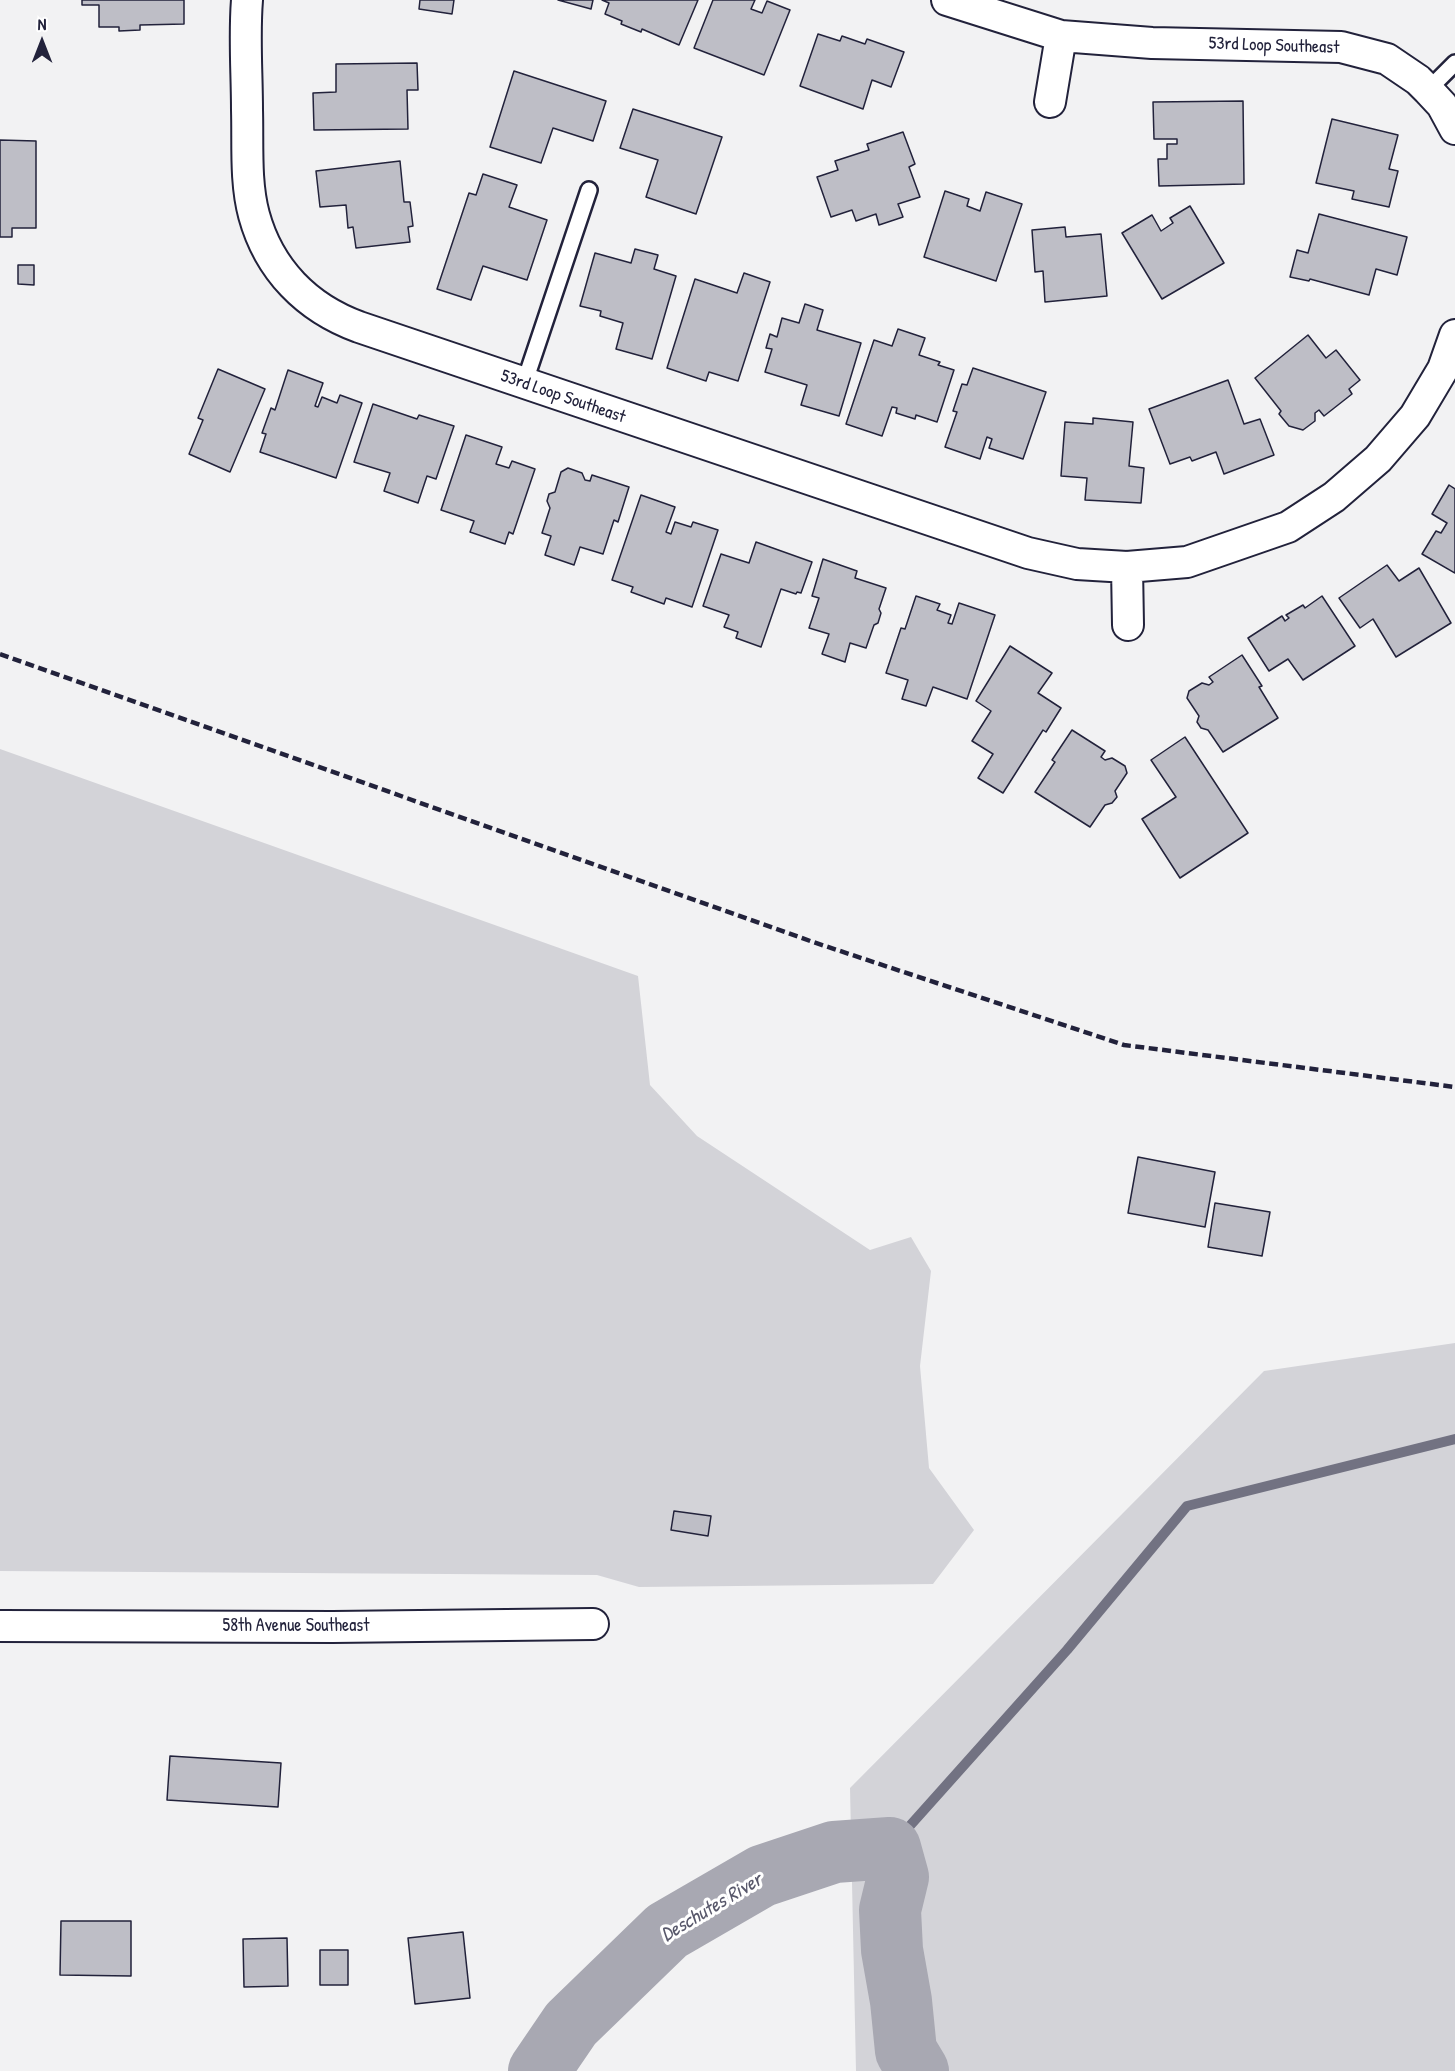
<!DOCTYPE html>
<style>
body{margin:0}
#map{position:relative;width:1455px;height:2071px;overflow:hidden;background:#f2f2f3;font-family:"Patrick Hand",sans-serif}
canvas{display:block}
.north{position:absolute;left:12px;top:12px;width:60px;height:60px;-webkit-text-stroke:4px #fff;paint-order:stroke;rotate:0deg;font-size:16px;font-weight:700;line-height:24px;text-align:center;color:#22223b}
.north::after{content:'';display:block;margin:auto;width:21px;height:27px;background:#22223b;clip-path:polygon(50% 0,100% 100%,50% 72%,0 100%)}
</style>
<div id="map">
<canvas width="1455" height="2071"></canvas>
<div class="north">N</div>
</div>
<script>
const g = document.querySelector('canvas').getContext('2d');
g.lineJoin = 'round';
function paint(path, color) {
  g.fillStyle = color;
  g.fill(path, 'evenodd');
}
function stroke(path, color, width, dash) {
  g.strokeStyle = color;
  g.lineWidth = width;
  g.lineCap = dash ? 'butt' : 'round';
  g.setLineDash(dash || []);
  g.stroke(path);
}
function write(font, color, halo, rows, align = 'center') {
  g.font = font + ' "Patrick Hand",sans-serif';
  g.lineWidth = 6;
  g.setLineDash([]);
  g.textBaseline = 'middle';
  g.strokeStyle = halo;
  g.fillStyle = color;
  for (const [text, x, y, turn = 0] of rows) {
    g.save();
    g.translate(x, y);
    g.rotate((+turn || 0) * Math.PI / 180);
    g.textAlign = isNaN(turn) ? turn : align;
    if (halo) g.strokeText(text, 0, 0);
    g.fillText(text, 0, 0);
    g.restore();
  }
}
const green = new Path2D(`
 M0,749l638,227 12,109 47,51 173,114 41,-13 20,34 -11,95 9,102 45,62 -41,54 -294,3 -42,-12 -597,-4z
 M1455,1343v728h-599l-6,-283 414,-417z`);
const stream = new Path2D(`
 M890,1848l177,-198 120,-144 268,-67`);
const river = new Path2D(`
 M539,2071l32,-47 96,-93 95,-55 72,-24 56,-4 8,29 -8,33 2,40 9,51 5,50 12,20`);
const building = new Path2D(`
 M82,0h102v24l-44,1v5l-21,1v-4h-20v-22h-17z
 M420,0h34l-2,14 -33,-5z
 M558,0h35l-2,9z
 M602,0h96l-19,45 -37,-16 -1,3 -20,-8 1,-3 -17,-7 4,-11z
 M713,0h42l-4,9 11,4 5,-12 23,9 -26,65 -70,-27z
 M818,34l22,7 2,-5 23,8 2,-5 37,13 -13,35 -19,-7 -9,29 -63,-23z
 M417,63l1,27h-11l1,39 -94,1 -1,-37 23,-1v-28z
 M514,71l92,30 -13,40 -40,-13 -12,35 -51,-16z
 M1243,101l1,83 -85,2 -1,-27h9v-15h10v-5h-23l-1,-37z
 M633,109l89,28 -26,77 -50,-17 12,-37 -38,-12z
 M1332,119l66,16 -9,34 9,2 -9,36 -37,-8 2,-8 -38,-8z
 M903,132l12,32 -6,3 11,30 -22,7 5,13 -24,8 -3,-11 -20,7 -4,-11 -21,7 -14,-40 21,-7 -3,-9 34,-11 -2,-6z
 M0,140l36,1v87h-24v9h-12z
 M400,161l4,41h6l3,24 -5,1 2,15 -54,6 -3,-21 -5,1 -2,-23 -26,2 -4,-36z
 M483,174l34,11 -8,22 38,13 -20,60 -44,-14 -12,34 -34,-11 32,-96 7,2z
 M945,191l24,8 -2,7 13,5 6,-19 36,12 -26,77 -72,-24z
 M1190,206l34,57 -62,36 -40,-66 30,-18 9,16 12,-8 -3,-5z
 M1319,214l88,23 -10,38 -21,-6 -7,26 -59,-16 -1,2 -19,-4 7,-27 11,3z
 M1065,227l1,10 35,-3 6,62 -62,6 -2,-31 -8,1 -3,-42z
 M635,249l23,6 -4,14 22,7 -24,83 -36,-10 7,-26 -23,-7 1,-5 -21,-5 15,-53 36,10z
 M18,265h16v20l-16,-1z
 M744,273l26,9 -32,99 -29,-9 -3,9 -39,-13 28,-89 42,14z
 M805,304l18,6 -6,20 44,13 -22,73 -38,-11 6,-20 -42,-13 7,-23 -6,-1 4,-14 7,3 5,-19 17,5z
 M898,329l27,9 -6,17 21,7 -2,3 16,5 -17,52 -21,-7 -1,4 -19,-6 1,-5 -5,-1 -10,29 -36,-12 28,-84 18,6z
 M1308,335l18,23 10,-8 24,30 -11,9 3,5 -28,22 -5,-6 -4,3v8l-12,9 -14,-4 -10,-12 2,-3 -26,-33z
 M973,368l73,24 -23,67 -34,-11 3,-9 -5,-2 -7,22 -35,-12 12,-35 -4,-1 9,-27 5,1z
 M218,369l47,20 -35,83 -41,-18 14,-34 -5,-2z
 M288,370l35,13 -8,23 3,1 4,-10 15,6 3,-8 22,8 -26,75 -76,-26 6,-18 -4,-1 9,-25 4,2z
 M1228,380l16,44 16,-5 14,36 -50,19 -8,-22 -24,9 -2,-4 -20,7 -21,-55z
 M373,404l44,15 2,-4 35,11 -18,53 -9,-3 -9,27 -34,-12 6,-18 -36,-11z
 M1093,418l40,4 -4,44 15,2 -3,35 -56,-3 2,-22 -26,-2 4,-54 28,2z
 M466,435l36,12 -6,17 13,4 3,-7 23,8 -22,65 -4,-2 -4,12 -35,-12 4,-11 -33,-11z
 M568,468l14,5 3,7 5,1 2,-6 37,12 -11,35 -4,-2 -11,34 -23,-7 -6,18 -29,-10 6,-19 -9,-3 8,-25 -3,-7 2,-7 6,-2 6,-20z
 M1449,485l6,4v84l-33,-19 14,-23 5,2 6,-10 -15,-9z
 M641,495l34,12 -9,25 5,2 4,-12 16,5 2,-5 25,8 -26,77 -26,-9 -2,6 -33,-12 2,-5 -21,-7z
 M756,542l56,20 -11,31 -4,-1 -1,2 -15,-5 -20,58 -25,-9 2,-6 -14,-5 5,-12 -26,-9 18,-52 28,9z
 M823,559l34,12 -2,7 31,10 -7,21 2,4 -3,10 -4,2 -8,23 -16,-5 -5,19 -23,-8 7,-20 -20,-6 10,-30 -7,-2z
 M1387,565l12,16 20,-13 32,55 -55,34 -23,-38 -13,9 -21,-30z
 M916,596l24,8 -3,6 14,5 -3,8 4,1 7,-21 36,12 -28,84 -34,-12 -7,19 -24,-7 6,-19 -22,-7 15,-45 4,1z
 M1322,596l33,50 -52,34 -15,-21 -19,12 -21,-33 34,-22 3,5 4,-3 -3,-3 17,-10 2,3z
 M1010,646l42,27 -14,20 23,15 -15,24 -3,-2 -40,63 -25,-15 15,-24 -21,-13 19,-30 -15,-10z
 M1242,655l20,31 -3,1 19,31 -55,34 -15,-22 -7,-2 -4,-6 2,-6 -12,-18 2,-7 13,-8 7,2 4,-3 -4,-5z
 M1072,730l33,21 -4,6 4,3 7,-2 13,8 2,7 -12,18 2,6 -5,6 -7,2 -15,22 -55,-35 20,-30 -3,-2z
 M1185,737l63,96 -68,45 -38,-59 34,-22 -25,-37z
 M1138,1157l77,15 -10,55 -77,-14z
 M1215,1203l55,9 -8,44 -54,-9z
 M674,1511l37,5 -3,20 -37,-6z
 M170,1756l111,7 -3,44 -111,-7z
 M61,1921h70v55l-71,-1z
 M463,1932l7,66 -55,6 -7,-66z
 M287,1938l1,48 -44,1 -1,-48z
 M320,1950h28v35h-28z`);
const lane = new Path2D(`
 M1428,90l27,-27
 M524,384l65,-194`);
const street = new Path2D(`
 M247,0c-3,36 0,73 0,110 1,34 -2,72 7,105 15,55 53,93 105,112l669,226 49,11 50,3 60,-5 101,-35 46,-30 44,-38 37,-43 28,-47 12,-34
 M947,0l114,36 91,7 189,4 46,12 31,21 10,10 14,15 13,24
 M1050,102l11,-66
 M1127,567l1,58
 M0,1626l333,1 260,-3`);
const rail = new Path2D(`
 M0,654l813,288 311,103 331,42`);
const streetNames = [
 ["53rd Loop Southeast",1274,46,2],
 ["53rd Loop Southeast",563,397,19],
 ["58th Avenue Southeast",296,1626]
];
const waterNames = [
 ["Deschutes River",712,1908,-31]
];
paint(green, '#d3d3d8');
stroke(stream, '#727282', 10);
stroke(river, '#a8a8b2', 62);
paint(building, '#bebec6');
stroke(building, '#22223b', 1.5);
stroke(lane, '#22223b', 20);
stroke(street, '#22223b', 34);
stroke(lane, '#fff', 15);
stroke(street, '#fff', 30);
stroke(rail, '#22223b', 4.5, [9, 4.5]);
write('18px', '#22223b', '#fff', streetNames);
write('italic 20px', '#58586b', '#fff', waterNames);
</script>
